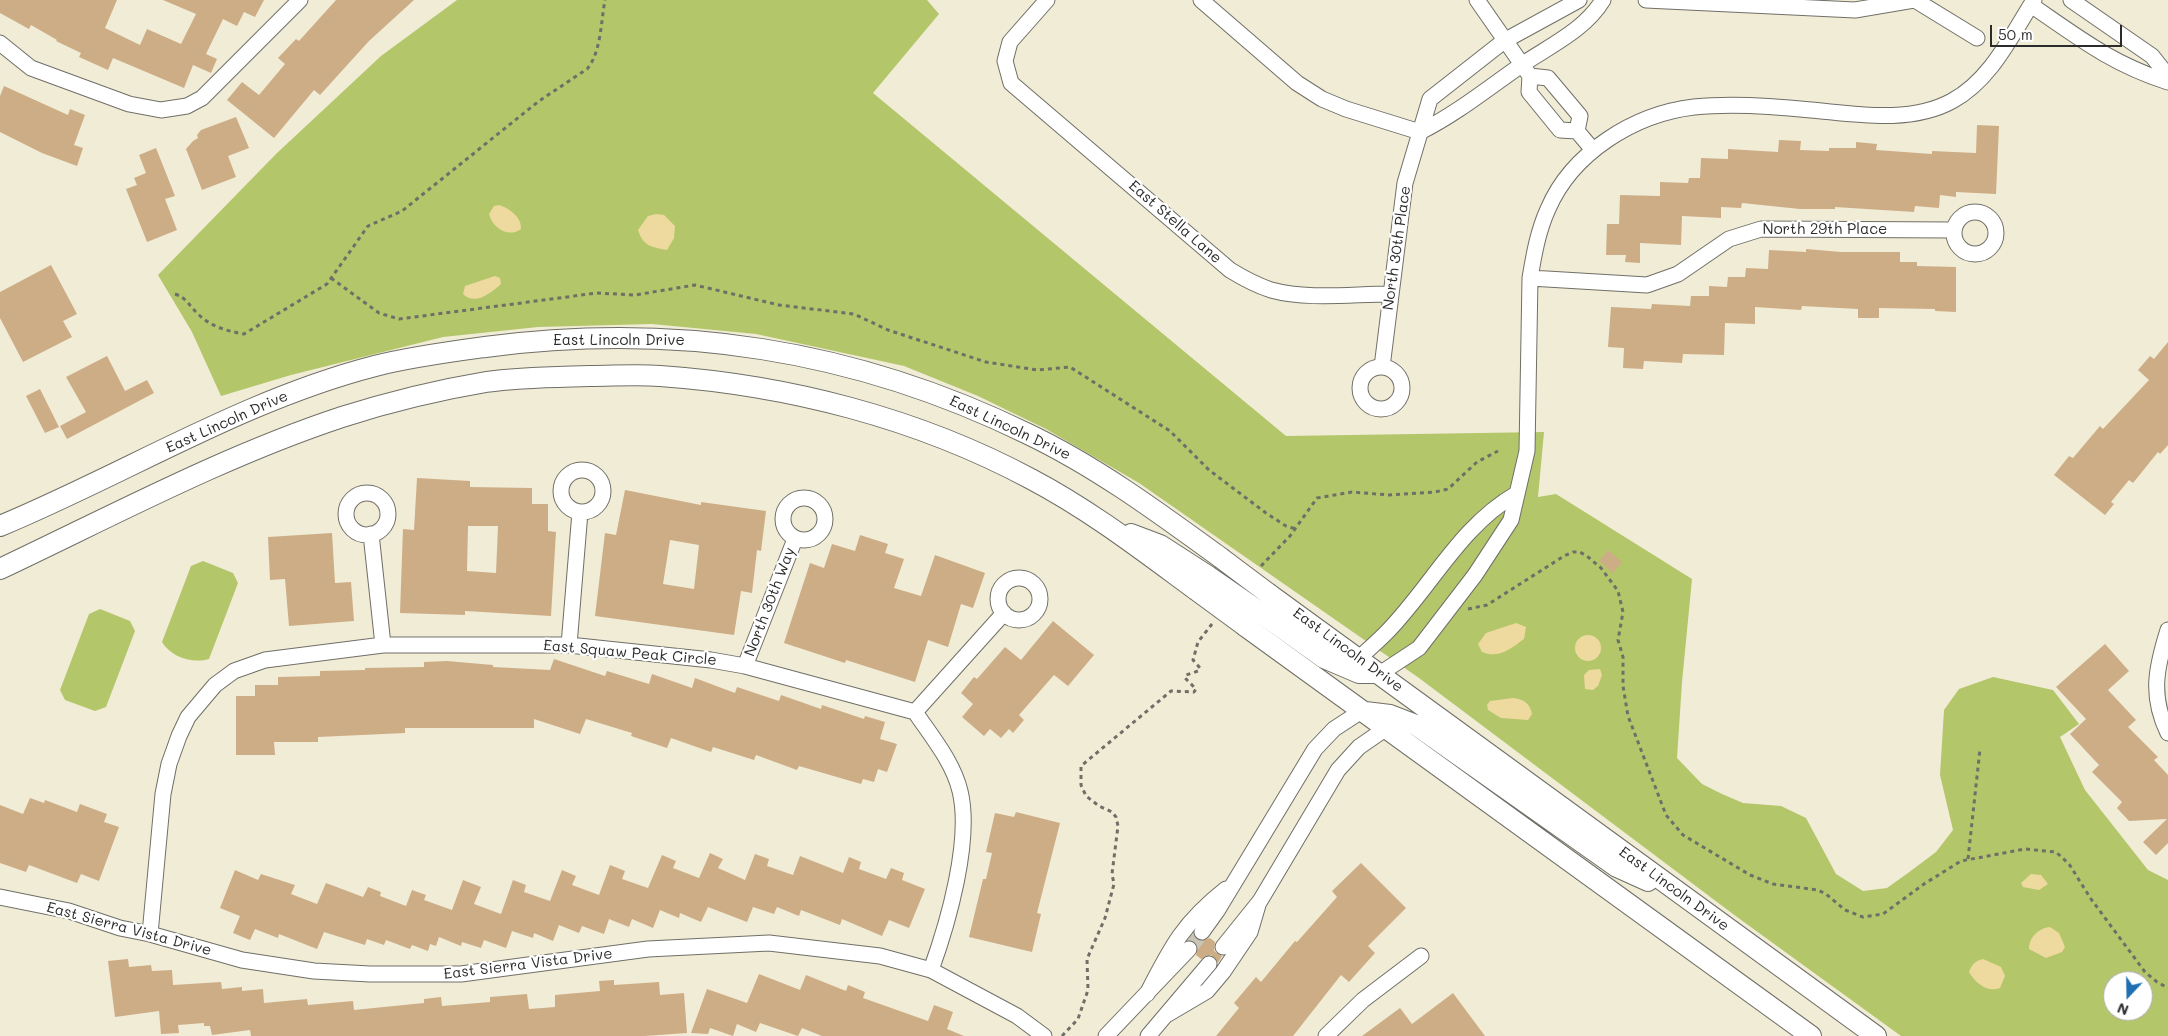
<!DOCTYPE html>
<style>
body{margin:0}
#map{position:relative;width:2168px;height:1036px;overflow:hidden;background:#f1ecd6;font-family:Mali,sans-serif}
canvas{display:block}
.north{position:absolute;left:2103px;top:971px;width:50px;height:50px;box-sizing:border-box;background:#fff;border:1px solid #aaa;border-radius:50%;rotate:201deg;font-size:14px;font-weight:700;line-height:20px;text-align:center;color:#2b2b2b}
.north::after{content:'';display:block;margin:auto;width:18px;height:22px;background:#1f6fb2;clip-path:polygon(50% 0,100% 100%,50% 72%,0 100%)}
.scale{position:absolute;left:1990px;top:25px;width:132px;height:22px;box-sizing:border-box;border:2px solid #2b2b2b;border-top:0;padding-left:6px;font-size:15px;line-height:18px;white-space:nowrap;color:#2b2b2b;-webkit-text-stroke:4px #fff;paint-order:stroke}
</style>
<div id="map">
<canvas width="2168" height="1036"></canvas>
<div class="north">N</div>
<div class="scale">50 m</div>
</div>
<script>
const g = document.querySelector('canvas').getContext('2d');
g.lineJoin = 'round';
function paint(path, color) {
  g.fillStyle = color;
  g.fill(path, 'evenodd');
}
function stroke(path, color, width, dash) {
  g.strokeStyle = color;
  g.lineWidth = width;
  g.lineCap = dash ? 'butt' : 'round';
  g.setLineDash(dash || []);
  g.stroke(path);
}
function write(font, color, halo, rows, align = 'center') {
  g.font = font + ' Mali,sans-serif';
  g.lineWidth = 4.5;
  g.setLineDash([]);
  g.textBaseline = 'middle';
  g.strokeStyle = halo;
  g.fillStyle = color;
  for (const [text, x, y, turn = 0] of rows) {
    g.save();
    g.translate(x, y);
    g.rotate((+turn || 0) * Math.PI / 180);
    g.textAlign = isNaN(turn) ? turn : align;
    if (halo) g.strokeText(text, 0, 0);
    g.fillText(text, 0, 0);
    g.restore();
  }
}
const green = new Path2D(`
 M457,0h470l12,14 -66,79 413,343 258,-4 -6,65 18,-3 136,85 -10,103 -5,76 25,26 20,10 21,9 38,3 25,12 30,56 27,17 24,-3 21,-15 28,-21 17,-22 -13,-55 4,-65 15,-21 34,-12 60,13 26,34 -19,13 25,53 63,80 20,10v156h-267l-164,-119 -318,-239 -280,-195 -93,-54 -68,-33 -74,-30 -148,-32 -104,-10 -114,3 -95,10 -152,38 -70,21 -29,-64 -34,-57 118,-121 105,-98zM2113,981h30v30h-30z
 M203,561l30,12 5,10 -29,76c-17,5 -38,-2 -47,-17l29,-76z
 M100,609l30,12 5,10 -29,76 -11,4 -30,-11 -5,-10 29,-76z`);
const sand = new Path2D(`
 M499,205c10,3 23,12 22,24 -12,9 -28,0 -32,-15l5,-8z
 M656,214l8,1 11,11 -1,12 -7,12c-16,-3 -24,-4 -29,-20l10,-14z
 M495,276l5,2 1,6c-10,9 -26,22 -38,10l2,-8z
 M1516,623l10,4 -2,12c-14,10 -25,20 -42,13l-4,-8 8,-11z
 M1575 648a13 13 0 1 1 26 0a13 13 0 1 1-26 0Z
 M1600,669l2,6 -4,11 -5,4 -8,-1 -1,-14 5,-5z
 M1513,698c10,1 17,5 19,16l-4,6 -27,-2 -13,-8 -1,-5 3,-4z
 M2031,874l10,1 7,9 -9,6 -16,-3 -2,-4z
 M2050,927l9,6 6,14 -3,5 -16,6 -17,-9c0,-12 10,-21 21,-22z
 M1983,959l18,8 4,9 -5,12c-12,5 -25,-5 -31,-16 3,-8 6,-11 14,-13z`);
const building = new Path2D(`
 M0,0h117l-12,28 35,17 7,-16 34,15 15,-30 -33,-14h101l-9,17 -11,-5 -7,14 -14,-7 -17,35 11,5 -6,14 -18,-8 -9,23 -71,-30 -5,12 -29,-13 2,-4 -25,-12 1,-1 -26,-15 -2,4 -29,-16z
 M336,0h78l-45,41 -49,54 -6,-5 -40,48 -47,-38 15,-18 17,13 26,-31 -7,-6 18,-19 3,2z
 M4,86l64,29 2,-6 15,6 -11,30 9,3 -6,18 -35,-13 -42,-21v-36z
 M236,117l13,31 -21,8 8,21 -34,13 -16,-41 7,-8 5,-3 -1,-3 4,-5z
 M1977,125l22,1 -3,68 -40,-2v5l-16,-2 -1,13 -24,-2 -1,6 -79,-5v2h-35l-58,-6 -1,5 -20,-1v11l-39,-2 -1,29 -41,-2v20l-15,-1 1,-7h-20l1,-31h12l1,-29 40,1v-14l28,1 1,-5h11l1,-20 27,1v-10l50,3 1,-12 22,1 -1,9 29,1v-3h27v-6l21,2 -1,6 56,4v-3l44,2z
 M156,148l19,48 -10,3 12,31 -30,12 -21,-53 11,-4 -3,-7 12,-5 -7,-18z
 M1806,249l35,3h59v10h17v4l39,1v45l-21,-1v-2l-56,-1v10h-21v-9l-56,-3 -1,4 -46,-3v17l-30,-1 -1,32 -41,-1 -1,9 -38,-2 -1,8 -20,-1 1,-20 -16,-1 3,-40 40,2 1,-5 38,2 1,-10h18v-10l18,1 1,-10h17l1,-9 22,1 1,-19 37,2z
 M51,265l26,49 -14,7 9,16 -49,25 -23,-44v-26z
 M2168,342v103l-8,9 -2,-2 -25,31 -4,-3 -18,22 3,2 -9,11 -51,-40 15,-19 4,2 27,-32 3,3 46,-49 -11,-10 12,-14 4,3z
 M107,356l18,35 22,-11 7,13 -87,46 -7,-13 26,-14 -20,-35z
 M40,389l19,38 -14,6 -19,-37z
 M417,478l53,3v6l62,1v16h16v27l8,1 -5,84 -86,-5v4l-65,-2 3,-84 11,1zM468,526h30l-2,47 -29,-2z
 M625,490l76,15v-3l65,9 -5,40 -4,-1 -5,43 -11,-2 -7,44 -139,-19 10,-83 11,2zM670,540l29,5 -5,44 -31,-5z
 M332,533l3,50 16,-1 3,39 -65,5 -4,-47 -15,1 -2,-43z
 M860,535l28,9 -3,9 19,6 -10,29 27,8 14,-41 50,18 -12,35 -12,-4 -13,43 -20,-7 -13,42 -69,-22 -1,3 -61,-20 26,-80 14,5 8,-24 23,7z
 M1608,550l14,12 -9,11 -14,-12z
 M1053,621l41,34 -26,31 -14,-11 -35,40 5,5 -11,13 -4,-4 -8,9 -11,-9 -6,7 -22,-19 11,-13 -12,-11 13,-16 3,2 28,-32 16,13z
 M2105,644l24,27 -21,19 28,30 -8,7 30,30 -4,3 14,15v68l-12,12 -13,-13 24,-23 -38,2 -12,-13 5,-6 -30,-30 7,-7 -29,-31 16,-15 -30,-32z
 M554,659l51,17 2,-5 42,13 3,-10 40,14 3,-10 40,15 2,-6 42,14 2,-6 40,14 1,-4 42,14 1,-3 20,6 -5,17 17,5 -10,28 -9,-3 -4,13 -11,-3 -2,5 -62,-18 -2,4 -41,-15 -2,5 -41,-13 -2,5 -40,-14 -4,10 -36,-12 1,-3 -46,-14 -6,15 -46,-15v9h-129v5l-87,4v5h-44l1,13h-39v-59h19v-11h23v-8l42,-1v-5l45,-1v-2l59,-1v-5l23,-1 46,4v2l57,3z
 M30,798l14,5 1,-3 32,12 3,-8 27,10 -3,8 15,5 -20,54 -18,-7 -4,9 -48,-18 -3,7 -26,-9v-58l23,9z
 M1016,812l44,11 -23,90 4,1 -9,38 -63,-15 14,-58h3l6,-26 -6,-1 9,-39 19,4z
 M710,853l13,6 -5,9 27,12 10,-26 14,5 -2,7 26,9 7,-19 43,17 6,-16 12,5 -2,7 27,10 5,-11 13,5 -2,7 23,9 -16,39 -20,-8 -7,16 -40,-17 -2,6 -39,-15 -2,6 -22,-9 -3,7 -21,-7 -6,15 -39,-15 -7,15 -21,-9 -1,5 -19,-8 -7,18 -21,-9 -3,8 -20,-8 -5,15 -22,-8 -3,7 -20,-8 -6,16 -19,-8 -1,5 -21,-7 -6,17 -22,-8 -3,8 -19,-6 -1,4 -22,-9 -3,9 -6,-2 -2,7 -16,-6 -2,4 -24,-9 -2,5 -17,-6 -2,6 -41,-13 -7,17 -38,-15 -1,4 -23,-9 -5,11 -17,-7 7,-17 -20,-8 15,-38 23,10 3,-6 34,11 -4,9 26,10 9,-21 37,14 5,-10 13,5 -1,4 26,10 6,-16 14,5 -2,5 28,10 11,-30 18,7 -7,17 27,10 12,-34 13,5 -2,7 26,9 12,-31 14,6 -4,9 27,10 11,-30 15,6 -3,8 26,9 14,-33 14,6 -3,7 26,10z
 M1361,863l45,45 -38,38 7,7 -26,29 -8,-7 -48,61h-77l23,-28 -5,-5 22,-26 5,5 34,-41 2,1 40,-45 -5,-6z
 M1193,934l8,7 9,-3 5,4 -1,9 8,5 -4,7 -7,-8 -10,4 -5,-4 2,-9 -3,-4 -6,-2z
 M128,959l1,8 22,-2 1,6 20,-1 1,15 48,-3 1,7 20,-2v4l21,-2 1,14 43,-4 1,6 45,-4 1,9 70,-7v-4l17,-2 1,9 48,-4v-5l37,-3 2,15 26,-2v-12l45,-4 -1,-10 15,-1v5l45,-3 1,13 24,-2 3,40 -42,3h-394l-1,-6 -38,5 -2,-9h-6v-3l-26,2 1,8 -18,1 -2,-23 -44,6 -7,-56z
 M759,974l41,16 6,-15 40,16 2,-6 17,7 -2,6 65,23 6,-16 19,7 -6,17 17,7h-142l-20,-8 -4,8 -38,-13 -4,9 -19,-8 -4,12 -23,-8 -2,6 -17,-1 16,-44 40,14z
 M1453,993l32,43h-123l38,-28 12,16z`);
const minorTunnel = new Path2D(`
 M1189,949l13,-17`);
const path = new Path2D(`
 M331,278l48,35 20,6 198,-26 38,2 60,-10 84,20 75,9 34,16 98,32 51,8 33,-3 100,64 39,39 57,43 20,13 10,3
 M175,294c12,4 15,13 24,21 13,12 28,16 45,19l83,-50 41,-58 34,-15 137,-110 48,-32c14,-16 14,-48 18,-69
 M1261,566l29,-30 27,-38 35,-6 37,3 46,-3 13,-3 29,-27 21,-11
 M1468,609l19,-4 77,-49 9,-4h7l8,5 13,11 17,23 5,21 -5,28 5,17v29l5,30 38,99 17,20 67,40 23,9 45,6 8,4 19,16 18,7 20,-3 41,-30 37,-23 64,-12 31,3 13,12 22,35 54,73 12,10 11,6
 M1968,859l12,-110
 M1062,1036l16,-17 10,-29 -1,-31 18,-41 9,-34 -2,-10 6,-48 -2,-9 -4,-5 -13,-6 -13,-10 -5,-11v-19l90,-75 23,1 2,-3 -11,-11 1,-3 12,-4 2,-3 -7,-8 5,-18 14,-18`);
const minor = new Path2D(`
 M1047,0l-37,42 -5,19 6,22 219,187c13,8 26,15 41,20 37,10 81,4 119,4
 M1201,0l96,83 25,16 24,10 74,23
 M1477,0l53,76 -1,16 31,38 17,1 16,19
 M1646,0l209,10 59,-10
 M1915,0l62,38
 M2071,0l81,56 16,20
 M2031,5c48,33 81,59 137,77
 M0,43l31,25 98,36 32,6 26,-4 15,-8 98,-98
 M1530,76l18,2 32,38 -3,15
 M1420,132c36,-18 67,-43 100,-66 29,-20 64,-35 83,-66
 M1954 233a21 21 0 1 1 42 0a21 21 0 1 1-42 0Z
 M1530,278l117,7 31,-11 51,-35 32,-10 193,1
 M1360 388a21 21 0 1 1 42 0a21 21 0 1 1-42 0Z
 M1382,367l23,-184 25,-84 74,-58 75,-41
 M561 491a21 21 0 1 1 42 0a21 21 0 1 1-42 0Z
 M346 514a21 21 0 1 1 42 0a21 21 0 1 1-42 0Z
 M783 519a21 21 0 1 1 42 0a21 21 0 1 1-42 0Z
 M371,534l12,111
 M998 599a21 21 0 1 1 42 0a21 21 0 1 1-42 0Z
 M2168,630c-12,38 -18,66 0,103
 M569,645l11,-133
 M1359,658c9,-8 18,-16 26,-24 45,-45 74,-107 131,-140
 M745,666l50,-127
 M1381,673l38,-25 56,-73 36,-55 16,-69 3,-173c4,-24 8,-47 18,-69 24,-56 86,-95 146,-102 38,-4 79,-1 117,3 45,4 99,14 141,-9 39,-21 59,-65 82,-101
 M915,712l89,-99
 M0,897l69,14 51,17 30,6 92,26 72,11 56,3h91l187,-25 121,-6 111,13 51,14 86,46 27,20
 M1202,932l15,-21 98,-162 19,-20 26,-17
 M150,934l13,-140 6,-30 10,-28 9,-19 27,-32 19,-14 31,-11 118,-15h186l142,15 34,6 170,46c17,25 38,50 45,79 12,49 -12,132 -29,179
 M1223,947l37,-46 78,-131 21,-23 26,-18
 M1147,994c24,-47 36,-71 79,-105
 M1168,1014l39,-23 16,-19 27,-40 8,-27
 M1106,1036l83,-87
 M1148,1036l61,-72
 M1326,1036l37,-36 58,-44`);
const secondary = new Path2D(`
 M0,526c125,-52 243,-126 375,-160 35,-9 73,-14 110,-19 191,-25 369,2 543,87 69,33 131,79 193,124
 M1131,534l29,11 48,31
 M0,569c112,-53 224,-113 342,-152 47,-15 96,-27 144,-35 34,-5 69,-5 103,-6 24,0 48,-2 71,0 128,9 257,42 371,103 59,31 112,72 165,111
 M1269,594l607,442
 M1257,610l67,48 35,15h20
 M1245,626l566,410
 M1365,712l25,3 26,10 201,142 31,14`);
const secondaryBridge = new Path2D(`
 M1221,558l48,36
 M1208,576l49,34
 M1196,590l49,36`);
const streetNames = [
 ["East Stella Lane",1175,222,41],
 ["North 29th Place",1825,229],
 ["North 30th Place",1397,248,-82],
 ["East Lincoln Drive",619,340],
 ["East Lincoln Drive",227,422,-24],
 ["East Lincoln Drive",1010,428,25],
 ["North 30th Way",770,602,-69],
 ["East Lincoln Drive",1348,650,36],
 ["East Squaw Peak Circle",630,653,5],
 ["East Lincoln Drive",1674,889,36],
 ["East Sierra Vista Drive",129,929,15],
 ["East Sierra Vista Drive",528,964,-7]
];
paint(green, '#b3c66a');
paint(sand, '#eeda9e');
paint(building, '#cdad86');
stroke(minorTunnel, '#c9c5b4', 15, [15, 8]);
stroke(minor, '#706f67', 17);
stroke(secondary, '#706f67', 22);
stroke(path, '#706f67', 3, [4, 4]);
stroke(minor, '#fff', 15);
stroke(secondary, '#fff', 20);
stroke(secondaryBridge, '#706f67', 22, []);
stroke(secondaryBridge, '#fff', 20);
write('15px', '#2b2b2b', '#fff', streetNames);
</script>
